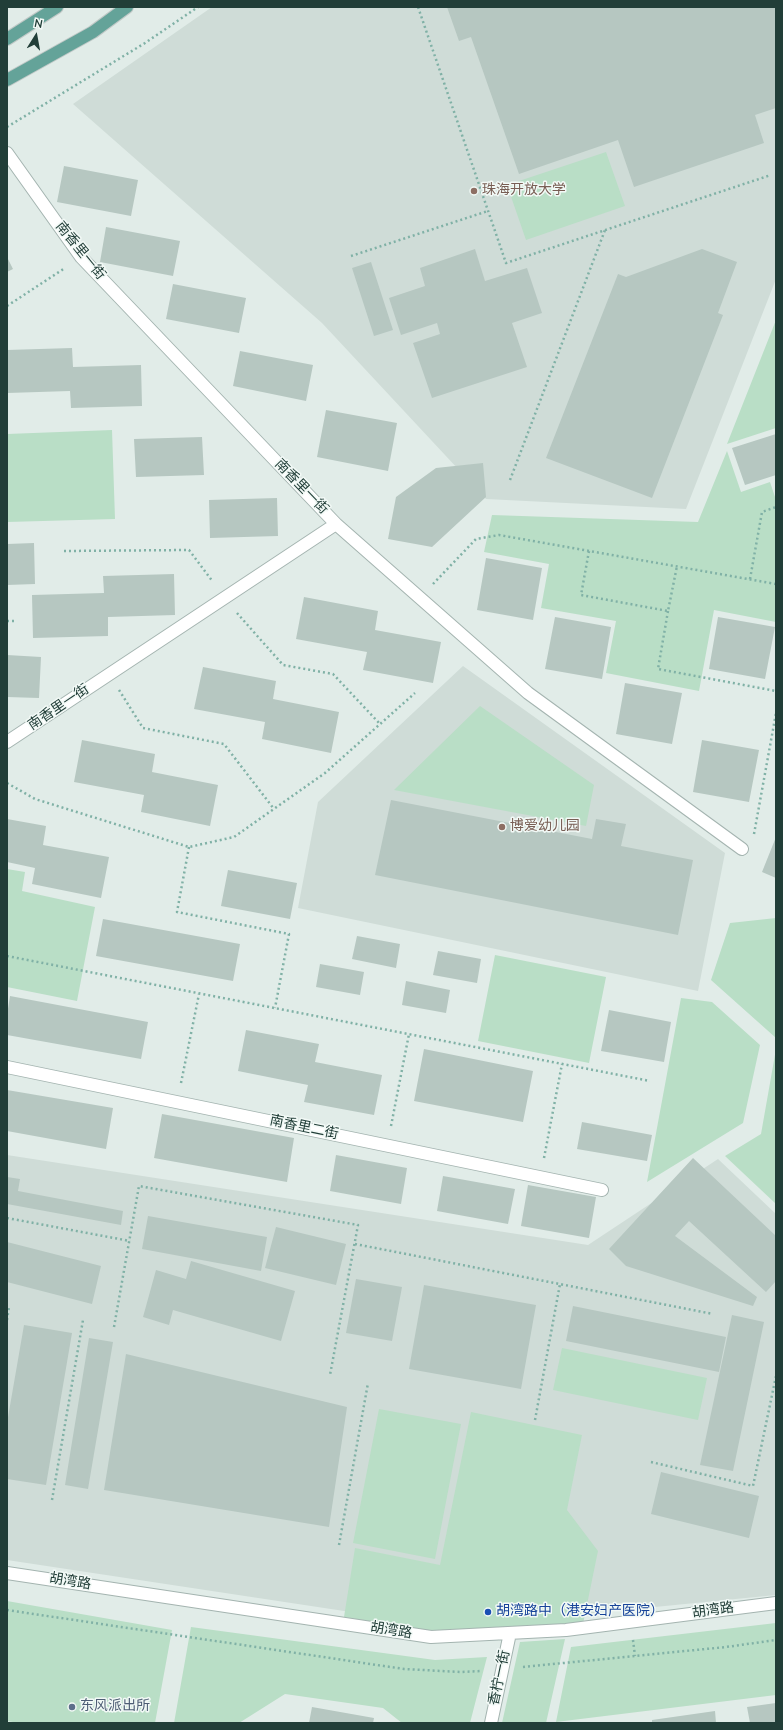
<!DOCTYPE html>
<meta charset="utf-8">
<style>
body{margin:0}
#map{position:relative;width:783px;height:1730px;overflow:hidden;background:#e1ece8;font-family:"Nunito Sans",sans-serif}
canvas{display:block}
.frame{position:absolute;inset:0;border:8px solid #213e38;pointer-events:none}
.north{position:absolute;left:16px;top:16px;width:40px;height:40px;-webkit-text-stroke:3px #f2f9f6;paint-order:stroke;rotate:11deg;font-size:11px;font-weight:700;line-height:16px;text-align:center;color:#213e38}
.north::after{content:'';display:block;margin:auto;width:14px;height:18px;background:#213e38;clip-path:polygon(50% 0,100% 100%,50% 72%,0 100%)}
</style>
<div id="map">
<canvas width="783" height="1730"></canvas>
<div class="frame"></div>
<div class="north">N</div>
</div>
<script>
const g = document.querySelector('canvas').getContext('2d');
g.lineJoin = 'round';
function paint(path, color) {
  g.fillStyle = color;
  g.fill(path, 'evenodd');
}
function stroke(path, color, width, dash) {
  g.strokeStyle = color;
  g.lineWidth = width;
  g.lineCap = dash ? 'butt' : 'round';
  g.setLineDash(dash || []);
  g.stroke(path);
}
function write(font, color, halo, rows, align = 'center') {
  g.font = font + ' "Nunito Sans","Noto Sans SC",sans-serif';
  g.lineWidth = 3;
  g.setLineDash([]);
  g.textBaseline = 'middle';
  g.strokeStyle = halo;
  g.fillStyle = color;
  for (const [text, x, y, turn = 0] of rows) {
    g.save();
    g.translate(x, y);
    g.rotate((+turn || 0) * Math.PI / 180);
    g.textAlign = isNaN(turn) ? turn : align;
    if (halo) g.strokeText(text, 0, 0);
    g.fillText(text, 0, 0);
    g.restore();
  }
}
const built = new Path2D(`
 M212,7h564v272l-90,230 -200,-10 -164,-176 -249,-219z
 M463,666l262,187 -27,138 -400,-83 20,-106z
 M7,1155l581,90 130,-86 58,55v381l-202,20 -144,9 -423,-64z`);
const green = new Path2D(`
 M606,152l19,54 -99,34 -19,-55z
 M776,320v108l-49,16z
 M112,430l3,89 -108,3v-88z
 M727,451l14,41 29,-10 6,18v122l-62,-12 -15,81 -93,-18 10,-52 -75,-13 8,-44 -65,-12 8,-37 206,7z
 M480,706l114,79 -8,41 -192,-36z
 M7,869l18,3 -3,19 73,16 -18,94 -70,-14z
 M776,918v120l-65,-58 19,-57z
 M495,955l111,22 -17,86 -111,-22z
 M681,998l31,4 48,43 -17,78 -96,59z
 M776,1049v155l-51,-48 36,-22z
 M562,1348l145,30 -9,42 -145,-30z
 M379,1409l82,15 -26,135 -82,-16z
 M471,1412l111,23 -15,75 31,41 -15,73 -153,7 -86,-14 11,-69 85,17z
 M7,1601l165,29 -17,93h-136l-12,-2z
 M776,1623v72l-220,27 15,-75z
 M191,1627l244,33 52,-3 -17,66h-68l-19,-15 -98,-14 -46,29h-65z
 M565,1639l-19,84h-44l18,-81z`);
const building = new Path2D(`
 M447,7h329v101l-21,7 9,28 -130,44 -16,-47 -99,34 -48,-137 -12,4z
 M64,166l74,14 -7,36 -74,-14z
 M106,227l74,14 -7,35 -73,-14z
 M475,249l10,32 42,-13 15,45 -30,10 15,44 -95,31 -19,-55 27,-9 -3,-11 -36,12 -12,-37 36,-12 -5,-18z
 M702,249l35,13 -19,51 5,2 -71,183 -106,-40 72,-184 8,3z
 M7,257l6,12 -6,3z
 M371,262l22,68 -19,6 -22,-68z
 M173,284l73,14 -7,35 -73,-14z
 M72,348l1,19 68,-2 1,41 -71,2 -1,-17 -63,2v-43z
 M240,351l73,14 -7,36 -73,-15z
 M326,410l71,13 -9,48 -71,-14z
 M776,434v41l-31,10 -13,-37z
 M202,437l2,38 -68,2 -2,-38z
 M483,463l3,34 -54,50 -44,-8 8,-42 40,-29z
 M277,498l1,38 -68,2 -1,-38z
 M34,543l1,41 -28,1v-41z
 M486,558l56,10 -9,52 -56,-10z
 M174,574l1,41 -67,2v19l-75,2 -1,-43 72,-2 -1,-17z
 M304,597l74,14 -3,19 66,12 -8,41 -70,-13 4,-18 -71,-13z
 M555,617l56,10 -9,52 -57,-10z
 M718,617l57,10 -10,52 -56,-10z
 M7,655l34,2 -2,41 -32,-1z
 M203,667l73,14 -3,18 66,13 -8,41 -69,-14 3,-17 -71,-13z
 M625,683l57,10 -10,51 -56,-10z
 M82,740l73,14 -3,18 66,13 -8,41 -69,-14 3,-17 -70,-13z
 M702,740l57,10 -10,52 -56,-10z
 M391,800l201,39 4,-20 30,5 -5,22 72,14 -15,75 -303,-60z
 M7,819l39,7 -3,19 66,12 -8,41 -69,-14 3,-16 -28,-6z
 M776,837v41l-14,-6z
 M228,870l69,13 -7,36 -69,-13z
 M103,919l137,25 -7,37 -137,-25z
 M357,936l43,8 -4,24 -44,-9z
 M438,951l43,8 -4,24 -44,-8z
 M320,964l44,8 -4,23 -44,-8z
 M406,981l44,9 -4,23 -44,-8z
 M10,996l138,26 -7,37 -134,-24v-20z
 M609,1010l62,12 -7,40 -63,-11z
 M246,1030l73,14 -4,18 67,13 -8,40 -70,-13 4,-17 -70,-14z
 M424,1049l109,22 -10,51 -109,-21z
 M7,1090l106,18 -7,41 -99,-18z
 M162,1114l132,24 -7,44 -133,-24z
 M582,1122l70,13 -5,26 -70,-12z
 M336,1155l71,13 -6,36 -71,-13z
 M693,1158l83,78v45l-10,11 -77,-71 -14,15 82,61 -4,9 -127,-40 -17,-17z
 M443,1176l72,13 -7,35 -71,-13z
 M7,1177l13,2 -2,12 105,20 -2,14 -114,-21z
 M528,1185l68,12 -7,41 -68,-12z
 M148,1216l119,21 -6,34 -119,-22z
 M276,1227l70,17 -10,41 -71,-17z
 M7,1242l94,24 -9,38 -85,-22z
 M191,1261l104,30 -14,50 -108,-31 -4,15 -26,-8 13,-47 30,9z
 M356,1279l46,8 -10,54 -46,-8z
 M424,1285l112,20 -15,84 -112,-20z
 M573,1306l153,31 -7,35 -153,-31z
 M732,1315l32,7 -31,149 -33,-6z
 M24,1325l48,8 -26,152 -39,-6v-56z
 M89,1338l24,4 -25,147 -23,-4z
 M126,1354l221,53 -18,120 -225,-37z
 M661,1472l98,24 -10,42 -98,-24z
 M776,1703v20h-26l-3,-16z
 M312,1707l62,11 -1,5h-64z
 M715,1711l1,12h-64v-3z`);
const path = new Path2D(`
 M418,7l88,256 265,-88
 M7,127l138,-84 53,-36
 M351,256l137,-45
 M7,306l58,-38
 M510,480l95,-250
 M64,551l125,-1 24,32
 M589,551l-8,44 87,16 9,-45
 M750,579l12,-67 14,-5
 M433,584l43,-45 23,-4 277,49
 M668,611l-10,58 118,22
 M237,613l46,52 50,9 47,50
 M7,621h7
 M119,690l24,38 81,16 50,65
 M7,783l28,16 154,48 45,-10 91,-64 90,-80
 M754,834l22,-121
 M189,847l-12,65 112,22 -14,74
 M7,956l643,125
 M181,1083l18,-89
 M391,1126l18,-92
 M544,1158l18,-94
 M7,1218l123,23
 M355,1244l358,70
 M7,1320l2,-13
 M114,1327l25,-141 219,39 -28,150
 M535,1420l25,-136
 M651,1462l102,24 23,-110
 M52,1500l31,-180
 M339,1545l29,-162
 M7,1610l397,59 56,3 22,-1
 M633,1640l2,16
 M523,1667l203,-20 50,-7`);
const minor = new Path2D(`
 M7,153l74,104 255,267 -329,218
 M336,524l192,169 214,156
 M7,1067l595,123
 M7,1573l424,64 135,-7 210,-27
 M491,1723l19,-90`);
const major = new Path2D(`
 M7,39l50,-32
 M7,80l86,-48 34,-25`);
const markers = [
 [474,191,4,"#8d6e63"],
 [502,827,4,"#8d6e63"],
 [488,1612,4,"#1a4fb4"],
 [72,1707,4,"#5c6f8a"]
];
const educationNames = [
 ["珠海开放大学",482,191],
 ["博爱幼儿园",510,827]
];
const streetNames = [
 ["南香里一街",80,251,51],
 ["南香里一街",301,487,46],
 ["南香里一街",59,708,-34],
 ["南香里二街",304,1128,12],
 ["胡湾路",70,1582,9],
 ["胡湾路",713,1611,-8],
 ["胡湾路",391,1631,9],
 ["香柠一街",500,1678,-78]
];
const transitNames = [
 ["胡湾路中（港安妇产医院）",496,1612]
];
const serviceNames = [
 ["东风派出所",80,1707]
];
paint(built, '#cfdcd7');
paint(green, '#b9dec6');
paint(building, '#b6c7c1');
stroke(minor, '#a4b4b0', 14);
stroke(major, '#c1c9c7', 14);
stroke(path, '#80b1a6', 2.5, [2, 3]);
stroke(minor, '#fff', 12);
stroke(major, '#64a399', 12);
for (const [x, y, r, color] of markers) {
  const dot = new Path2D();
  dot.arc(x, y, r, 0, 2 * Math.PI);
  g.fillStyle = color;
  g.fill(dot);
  stroke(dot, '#f2f9f6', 1.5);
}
write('14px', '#785e54', '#f2f9f6', educationNames, 'left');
write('14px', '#213e38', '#f2f9f6', streetNames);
write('14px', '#164399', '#f2f9f6', transitNames, 'left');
write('14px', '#4e5e75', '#f2f9f6', serviceNames, 'left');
</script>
